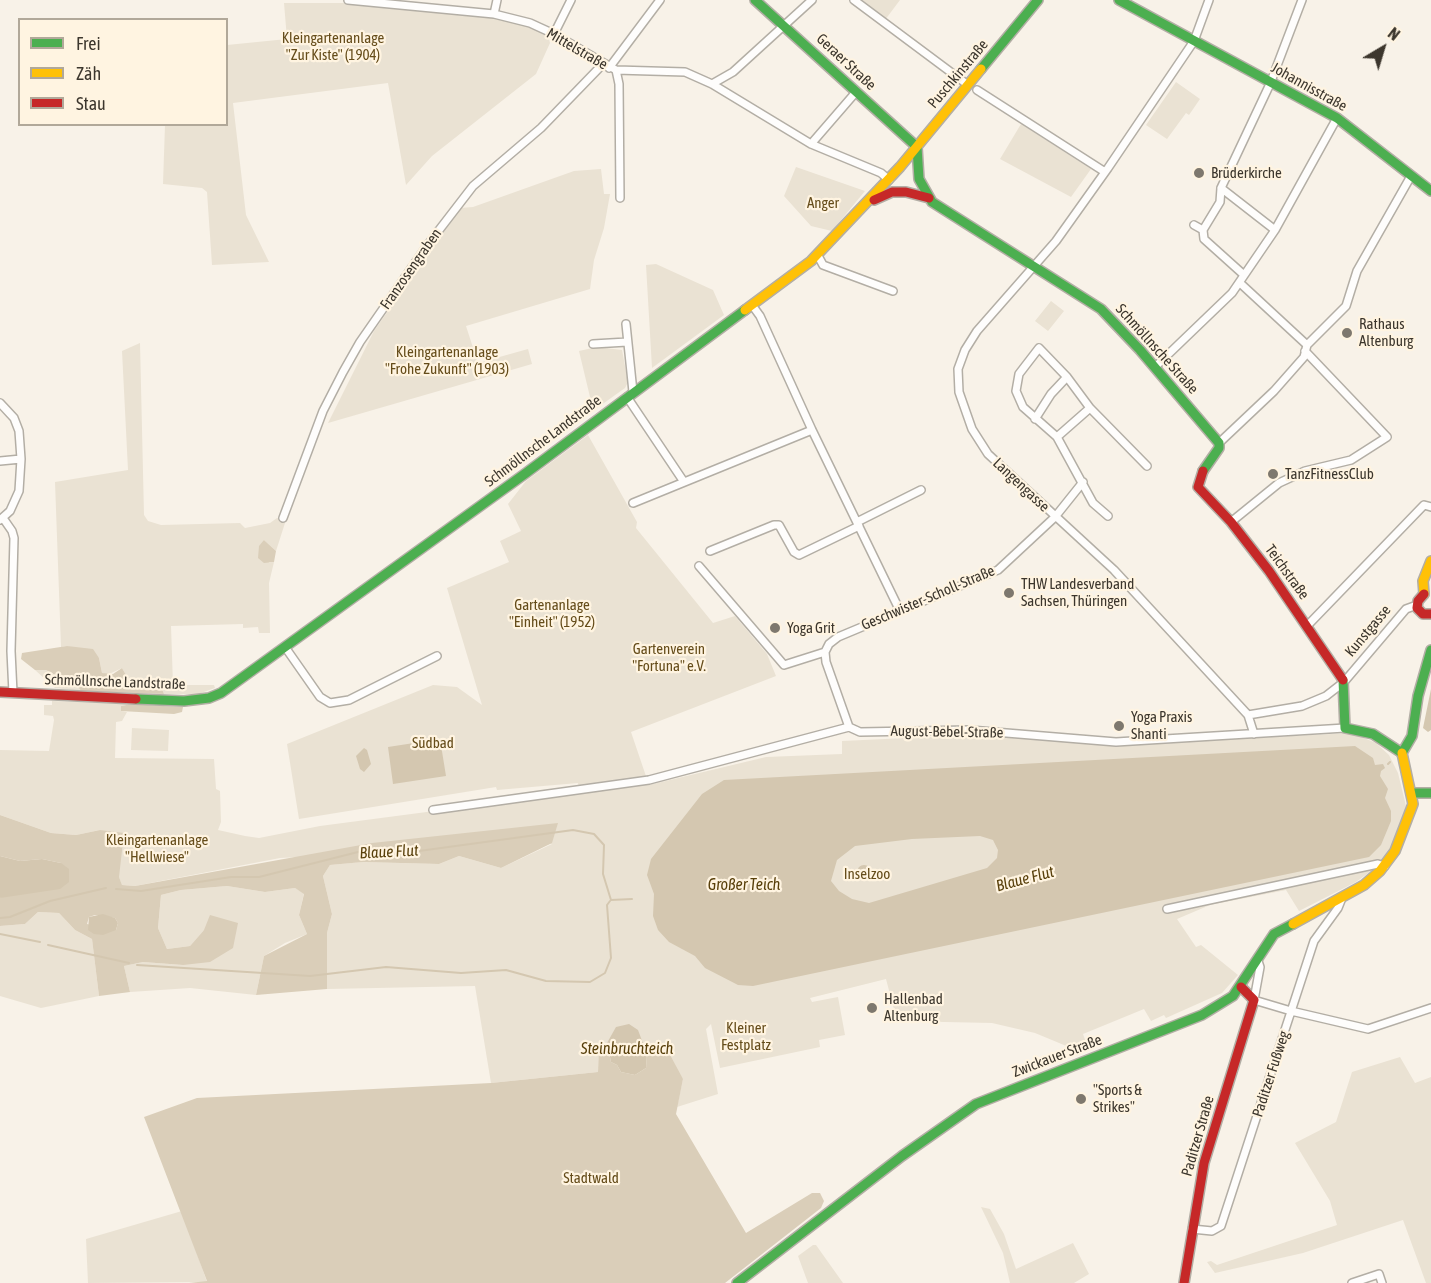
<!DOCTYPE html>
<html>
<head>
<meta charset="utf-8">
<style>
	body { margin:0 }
	#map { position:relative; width:1431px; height:1283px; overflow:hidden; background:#f8f2e8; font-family:"Asap Condensed",sans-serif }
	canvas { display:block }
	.legend { position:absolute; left:18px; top:18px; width:210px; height:108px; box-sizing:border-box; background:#fff4e1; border:2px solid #b1a899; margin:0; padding:8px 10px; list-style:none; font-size:18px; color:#3c362d }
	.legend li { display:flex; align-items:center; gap:12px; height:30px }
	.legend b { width:30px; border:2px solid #b1a899 }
	.north { position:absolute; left:1353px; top:18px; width:60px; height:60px; -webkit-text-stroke:4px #fff4e1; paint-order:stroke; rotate:38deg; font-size:16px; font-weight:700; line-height:24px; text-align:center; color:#3c362d }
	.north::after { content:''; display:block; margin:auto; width:21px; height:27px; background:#3c362d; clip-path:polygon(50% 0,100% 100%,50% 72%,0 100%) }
</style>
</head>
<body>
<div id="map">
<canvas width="1431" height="1283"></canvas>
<ul class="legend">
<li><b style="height:8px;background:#4caf50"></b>Frei</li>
<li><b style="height:8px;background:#ffc107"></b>Zäh</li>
<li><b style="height:8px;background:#c62828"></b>Stau</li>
</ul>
<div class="north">N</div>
</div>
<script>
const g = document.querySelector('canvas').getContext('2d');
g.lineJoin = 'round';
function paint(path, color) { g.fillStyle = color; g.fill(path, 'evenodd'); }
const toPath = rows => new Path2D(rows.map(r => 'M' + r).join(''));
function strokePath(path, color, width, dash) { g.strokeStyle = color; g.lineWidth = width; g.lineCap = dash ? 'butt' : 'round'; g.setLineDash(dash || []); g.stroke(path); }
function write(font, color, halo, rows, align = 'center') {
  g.font = font + ' "Asap Condensed",sans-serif'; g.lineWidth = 4.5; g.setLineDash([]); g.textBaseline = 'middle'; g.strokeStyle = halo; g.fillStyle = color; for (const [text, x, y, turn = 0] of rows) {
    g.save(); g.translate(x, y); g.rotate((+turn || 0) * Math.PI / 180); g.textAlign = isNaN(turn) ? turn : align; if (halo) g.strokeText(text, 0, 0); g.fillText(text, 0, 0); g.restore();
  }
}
const green = toPath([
	[859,0,900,0,885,20],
	[284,3,358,3,487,17,533,28,548,35,550,43,536,74,432,156,406,185,388,83,233,103,246,215,269,262,212,265,207,192,202,188,163,184,165,125,226,124,227,45,287,39],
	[1176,82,1200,99,1189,115,1186,113,1167,139,1146,125],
	[1021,124,1091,169,1071,197,1000,159],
	[796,167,865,191,832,231,811,226,784,196],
	[601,169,604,194,610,194,604,228,594,260,590,289,466,326,478,363,528,349,532,364,328,423,374,331,460,208,473,207,574,171],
	[656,264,713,290,724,315,652,368,646,265],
	[1051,301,1064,311,1048,331,1035,321],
	[140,343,144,515,148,521,161,525,240,523,245,528,270,523,277,518,282,519,285,523,276,551,264,540,269,563,274,562,269,583,270,633,259,633,258,627,243,628,243,624,171,626,173,685,214,685,215,688,198,694,164,694,161,686,132,685,122,668,107,675,102,673,99,658,67,646,61,647,55,482,128,470,122,351],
	[597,347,622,350,628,382,625,388,590,413,590,397,579,351],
	[588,435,637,522,636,528,713,623,735,616,767,654,776,676,631,732,649,785,766,757,842,754,842,741,971,735,1111,745,1352,733,1376,743,1389,755,1398,773,1406,806,1396,840,1382,863,1356,882,1299,911,1286,890,1210,905,1177,919,1196,947,1201,945,1238,975,1222,993,1166,1018,1164,1015,1151,1021,1144,1009,1083,1034,1089,1051,1076,1050,1035,1033,992,1023,897,1021,886,979,810,998,812,1002,838,997,845,1035,819,1040,820,1047,720,1068,711,1024,706,1029,718,1094,677,1107,683,1079,647,1054,599,1043,598,1072,491,1083,475,986,327,989,327,933,332,914,323,876,330,865,362,862,439,864,459,856,501,868,552,844,280,858,135,886,122,885,100,830,76,835,51,833,0,815,0,750,49,751,54,720,53,716,44,715,44,705,52,705,52,701,132,704,121,706,121,711,127,712,122,721,116,722,115,758,214,759,216,789,220,791,221,822,218,830,245,836,259,838,320,826,579,792,578,783,497,790,496,787,299,819,287,744,433,685,457,687,482,705,447,588,509,562,500,541,521,531,508,504,526,481],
	[35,670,46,670,55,675,71,677,81,691,55,688],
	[132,728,169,730,168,751,131,750],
	[227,886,265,892,295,888,304,893,299,915,307,934,285,943,264,956,256,995,190,988,130,992,124,966,143,962,183,965,204,930,190,946,167,949,158,928,161,895,181,890],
	[38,912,59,913,75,930,92,939,99,996,41,1008,0,996,0,926,25,924],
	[1400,1057,1415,1083,1431,1077,1431,1283,1426,1283,1403,1220,1303,1253,1215,1273,1207,1262,1211,1261,1217,1265,1337,1225,1330,1201,1295,1143,1336,1122,1352,1072],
	[981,1207,990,1209,1004,1234,1016,1269,1073,1243,1089,1274,1074,1283,1010,1283,1003,1253],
	[182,1211,207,1282,88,1283,86,1239],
	[813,1245,816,1245,843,1283,808,1283,798,1256]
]);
const forest = toPath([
	[264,540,276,551,274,562,264,563,258,558,259,546],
	[67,646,93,649,99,658,102,673,113,674,122,668,132,685,161,686,164,694,81,691,71,677,55,675,46,670,35,670,21,659,22,653],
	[132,704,163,706,183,707,182,712,174,714,121,711,121,706],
	[0,815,51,833,76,835,100,830,124,833,119,877,122,885,135,886,372,843,558,823,552,843,501,868,459,856,439,864,363,862,330,865,323,876,332,914,327,933,327,989,256,995,264,956,307,934,299,915,304,894,295,888,265,892,227,886,181,890,161,895,158,928,167,949,190,946,204,930,210,915,238,923,233,948,210,962,183,965,143,962,124,966,130,992,99,996,92,939,75,930,59,913,38,912,25,924,0,926,0,898,61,863,42,859,20,861,0,856],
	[95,915,115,918,118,923,116,930,87,924,89,917],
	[599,1043,607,1043,611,1062,617,1065,621,1072,635,1075,646,1068,647,1054,669,1053,683,1079,676,1114,746,1233,812,1193,820,1193,824,1201,821,1208,725,1283,189,1283,207,1281,144,1117,197,1098,491,1083,598,1072]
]);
const water = toPath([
	[1431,689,1431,730,1428,732,1423,728],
	[440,739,446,776,393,784,388,747],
	[1355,746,1373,758,1375,765,1383,764,1385,768,1381,771,1380,776,1388,789,1385,798,1391,811,1391,821,1381,845,1369,857,753,986,738,985,705,968,695,956,669,942,658,930,653,916,654,894,647,875,651,859,702,794,724,780],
	[980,836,993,840,998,850,997,858,987,868,869,903,852,899,839,891,831,881,837,860,855,846,912,839],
	[364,748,367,750,371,764,364,772,360,769,356,756],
	[0,856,20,861,42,859,61,863,69,869,69,882,60,889,0,898],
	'857 872a7 7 0 1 1 14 0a7 7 0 1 1-14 0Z',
	[103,914,115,918,118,923,116,930,103,935,94,934,88,930,89,917],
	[629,1024,638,1030,647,1054,646,1068,635,1075,621,1072,617,1065,611,1062,607,1043,616,1027]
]);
const stream = toPath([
	[1388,764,1390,762],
	[116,889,141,891,231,877,259,877,358,852,419,851,573,830,594,834,604,845,603,874,611,900,632,899],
	[0,918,10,917,50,901,106,888],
	[0,934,40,942],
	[48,945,129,963],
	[137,965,310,976,386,967,461,973,506,970,546,981,590,982,605,973,611,958,607,905,610,901]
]);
const street = toPath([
	[348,0,494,14,530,23,554,34,616,70,685,72,712,84,811,144,881,173,889,180],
	[854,0,968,85],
	[1209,0,1194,41,1108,168,1056,241,977,331,965,350,958,369,959,392,972,429,988,454,1114,570,1248,715,1254,734],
	[494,14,497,0],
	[554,34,571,0],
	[609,68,660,0],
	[616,70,619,84,620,198],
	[712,84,733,72,812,0],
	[977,90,1105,172],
	[811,144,856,92],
	[1221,188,1275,230],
	[1194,225,1203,230],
	[1203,230,1220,202,1221,188,1270,84,1302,0],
	[1203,230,1204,239,1244,275],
	[817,254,823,265,893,291],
	[1240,283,1307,345],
	[752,305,760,316,812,430,900,611],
	[626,324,633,392],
	[593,344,627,342],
	[1039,348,1067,377,1090,408,1057,437,1023,407,1016,391,1019,374,1039,348],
	[1155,367,1232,293,1275,230,1337,118],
	[627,397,684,482],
	[0,403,14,418,19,431,21,459,19,491,10,511,0,520],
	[1090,408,1147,466],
	[1035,419,1051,394,1067,377],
	[1057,437,1093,503,1108,516],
	[1219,443,1274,391,1304,357,1307,345,1346,306,1357,271,1411,176],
	[0,461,21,459],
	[633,503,812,430],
	[3,518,12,531,14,538,11,651,13,693],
	[283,518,323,411,343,372,360,342,426,247,473,186,541,128,603,64],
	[857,522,921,490],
	[1231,522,1279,483,1305,471,1351,460,1387,437,1305,351],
	[710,551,774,525,779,525,794,552,799,555,859,526],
	[699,566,784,665,825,652],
	[1307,626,1424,505,1431,507],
	[285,647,320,697,330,703,349,700,437,656],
	[1248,715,1302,706,1326,696,1344,682,1406,609,1417,605],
	[849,727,860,732,970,730,1116,742,1345,728],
	[849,727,826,662,825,652,829,644,838,637,998,570,1055,517,1083,482],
	[433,810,649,780,849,727],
	[1167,909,1378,864,1385,866],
	[1258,961,1260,967,1254,1000,1291,1011,1368,1029,1431,1008],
	[1192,1229,1212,1231,1221,1226,1314,941,1338,908,1342,898],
	[1352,1283,1379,1274,1382,1283]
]);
const fast = toPath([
	[755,0,917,147],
	[1119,0,1337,118,1431,191],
	[981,69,1038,0],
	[917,147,919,179,932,202,1101,309,1140,350,1219,443,1219,448,1203,471],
	[1343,680,1345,728,1373,734,1402,753],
	[136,699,184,701,209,698,221,693,526,473,745,310],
	[1402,753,1412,736,1418,696,1431,650],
	[1413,793,1431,793],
	[737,1283,902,1156,976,1104,1202,1015,1233,996,1274,934,1293,924]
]);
const slow = toPath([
	[745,310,811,261,900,167,981,69],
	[1424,594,1423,581,1431,561],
	[1293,924,1364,885,1380,871,1395,851,1413,804,1402,753]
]);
const jam = toPath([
	[874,200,892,192,906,192,929,198],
	[1203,471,1198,487,1231,522,1269,571,1343,680],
	[1424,594,1418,601,1417,608,1423,614,1431,614],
	[0,692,136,699],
	[1184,1283,1204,1163,1254,1000,1241,987]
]);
const markers = [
	[1199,173,6,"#7e786e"],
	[1347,333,6,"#7e786e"],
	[1273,474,6,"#7e786e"],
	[1009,593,6,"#7e786e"],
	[775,628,6,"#7e786e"],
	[1119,726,6,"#7e786e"],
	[872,1008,6,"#7e786e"],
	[1081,1099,6,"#7e786e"]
];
const parkNames = [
	["Kleingartenanlage",333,38],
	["\"Zur Kiste\" (1904)",333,55],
	["Anger",823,203],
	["Kleingartenanlage",447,352],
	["\"Frohe Zukunft\" (1903)",447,369],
	["Gartenanlage",552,605],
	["\"Einheit\" (1952)",552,622],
	["Gartenverein",669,649],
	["\"Fortuna\" e.V.",669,666],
	["Südbad",433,743],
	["Kleingartenanlage",157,840],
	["\"Hellwiese\"",157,857],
	["Inselzoo",867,874],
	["Kleiner",746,1028],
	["Festplatz",746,1045],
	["Stadtwald",591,1178]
];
const streetNames = [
	["Mittelstraße",577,49,30],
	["Geraer Straße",846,62,43],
	["Puschkinstraße",958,74,-50],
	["Johannisstraße",1309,87,29],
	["Franzosengraben",411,269,-55],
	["Schmöllnsche Straße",1157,349,48],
	["Schmöllnsche Landstraße",543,441,-37],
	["Langengasse",1021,485,43],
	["Teichstraße",1287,572,54],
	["Geschwister-Scholl-Straße",928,598,-23],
	["Kunstgasse",1368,631,-50],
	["Schmöllnsche Landstraße",115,682,2],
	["August-Bebel-Straße",947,732,1],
	["Zwickauer Straße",1057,1056,-21],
	["Paditzer Fußweg",1271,1074,-72],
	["Paditzer Straße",1198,1136,-74]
];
const poiNames = [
	["Brüderkirche",1211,173],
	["Rathaus",1359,324],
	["Altenburg",1359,341],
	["TanzFitnessClub",1285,474],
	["THW Landesverband",1021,584],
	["Sachsen, Thüringen",1021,601],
	["Yoga Grit",787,628],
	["Yoga Praxis",1131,717],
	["Shanti",1131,734],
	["Hallenbad",884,999],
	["Altenburg",884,1016],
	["\"Sports &",1093,1090],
	["Strikes\"",1093,1107]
];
const waterNames = [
	["Blaue Flut",389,852,-3],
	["Blaue Flut",1025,879,-15],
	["Großer Teich",744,885],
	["Steinbruchteich",627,1049]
];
paint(green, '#eae2d3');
paint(forest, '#daceb9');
paint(water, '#d4c7b0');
strokePath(stream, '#d4c7b0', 2);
strokePath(street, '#b3aea5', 10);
strokePath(fast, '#b3aea5', 12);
strokePath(slow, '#b3aea5', 12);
strokePath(jam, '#b3aea5', 12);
strokePath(street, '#fefdfc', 7);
strokePath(fast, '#4caf50', 9);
strokePath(slow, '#ffc107', 9);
strokePath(jam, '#c62828', 9);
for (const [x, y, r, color] of markers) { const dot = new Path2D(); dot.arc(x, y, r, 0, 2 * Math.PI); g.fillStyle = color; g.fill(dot); strokePath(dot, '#fff4e1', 2); }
write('15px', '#654c1a', '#fff4e1', parkNames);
write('15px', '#3c362d', '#fff4e1', streetNames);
write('15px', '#3c362d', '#fff4e1', poiNames, 'left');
write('italic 16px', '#583f0a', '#fff4e1', waterNames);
</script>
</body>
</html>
